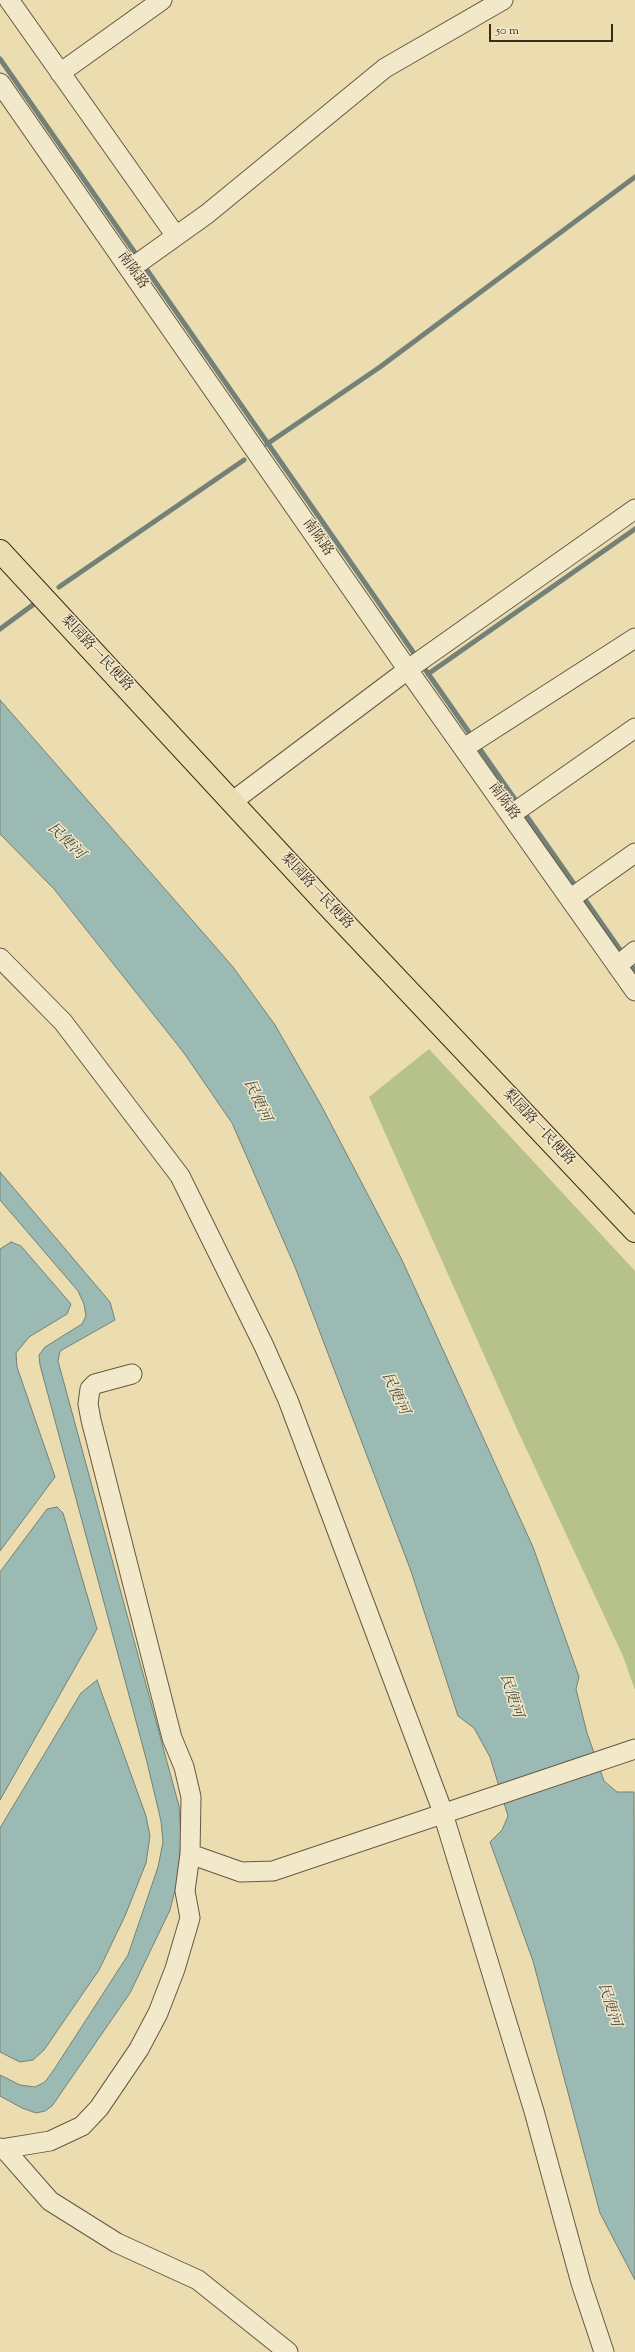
<!DOCTYPE html>
<html>
<head>
<meta charset="utf-8">
<style>
	body { margin:0 }
	#map { position:relative; width:635px; height:2352px; overflow:hidden; background:#ebddaf; font-family:"Sorts Mill Goudy",serif }
	canvas { display:block }
	.scale { position:absolute; left:489px; top:24px; width:124px; height:18px; box-sizing:border-box; border:2px solid #3b2b1f; border-top:0; padding-left:5px; font-size:12px; line-height:14px; white-space:nowrap; color:#3b2b1f; -webkit-text-stroke:3px #f2e9cb; paint-order:stroke }
</style>
</head>
<body>
<div id="map">
<canvas width="635" height="2352"></canvas>
<div class="scale">50 m</div>
</div>
<script>
const g = document.querySelector('canvas').getContext('2d');
g.lineJoin = 'round';
function paint(path, color) { g.fillStyle = color; g.fill(path, 'evenodd'); }
const toPath = rows => new Path2D(rows.map(r => 'M' + r).join(''));
function strokePath(path, color, width, dash) { g.strokeStyle = color; g.lineWidth = width; g.lineCap = dash ? 'butt' : 'round'; g.setLineDash(dash || []); g.stroke(path); }
function write(font, color, halo, rows, align = 'center') {
  g.font = font + ' "Sorts Mill Goudy","Noto Serif SC",serif'; g.lineWidth = 3; g.setLineDash([]); g.textBaseline = 'middle'; g.strokeStyle = halo; g.fillStyle = color; for (const [text, x, y, turn = 0] of rows) {
    g.save(); g.translate(x, y); g.rotate((+turn || 0) * Math.PI / 180); g.textAlign = isNaN(turn) ? turn : align; if (halo) g.strokeText(text, 0, 0); g.fillText(text, 0, 0); g.restore();
  }
}
const green = toPath([
	[429,1049,635,1271,635,1690,623,1656,517,1429,369,1097]
]);
const water = toPath([
	[0,700,233,967,275,1025,321,1105,402,1260,533,1547,579,1677,576,1689,587,1733,604,1781,617,1792,634,1792,635,2280,600,2213,533,1961,490,1842,502,1830,508,1816,490,1757,474,1728,458,1716,411,1571,295,1267,232,1123,184,1053,54,889,0,834,0,700],
	[0,1172,110,1302,115,1320,60,1351,58,1361,179,1806,181,1834,179,1875,170,1910,130,1993,52,2106,45,2111,36,2113,22,2108,0,2096,0,2075,20,2085,35,2087,45,2082,55,2068,128,1955,158,1867,163,1842,161,1821,147,1762,40,1365,39,1355,45,1347,82,1324,86,1316,84,1304,78,1291,0,1200,0,1172],
	[11,1242,21,1246,71,1304,67,1314,29,1337,16,1353,17,1367,55,1477,0,1551,0,1249,11,1242],
	[57,1507,63,1513,97,1629,0,1800,0,1572,47,1509,57,1507],
	[97,1680,146,1816,150,1836,146,1863,125,1916,99,1970,44,2050,33,2060,20,2062,0,2052,0,1828,81,1693,97,1680]
]);
const stream = toPath([
	[0,59,473,738],
	[267,444,380,367,635,177],
	[59,587,244,460],
	[0,629,34,604],
	[428,674,635,529],
	[477,745,635,971]
]);
const minor = toPath([
	[9,0,176,236],
	[60,73,162,0],
	[0,83,408,670,635,991],
	[130,269,207,214,385,68,503,0],
	[464,748,635,638],
	[233,801,414,665,635,509],
	[512,814,635,728],
	[571,898,635,853],
	[0,958,63,1022,180,1176,264,1346,288,1400,441,1807,534,2111,581,2283,604,2352],
	[617,966,635,951],
	[190,1854,241,1872,273,1871,635,1749],
	[0,2148,7,2152,50,2201,117,2243,198,2280,288,2352],
	[1,2149,50,2141,82,2126,99,2108,139,2049,158,2013,175,1969,190,1918,185,1891,190,1854,191,1797,184,1767,172,1738,91,1420,88,1404,90,1389,95,1384,132,1374]
]);
const major = toPath([
	[0,551,330,908,635,1231]
]);
const streetNames = [
	["南陈路",132,271,55],
	["南陈路",317,538,55],
	["梨园路一民便路",96,654,47],
	["南陈路",503,802,54],
	["梨园路一民便路",316,892,47],
	["梨园路一民便路",538,1128,47]
];
const waterNames = [
	["民便河",65,842,44],
	["民便河",256,1101,65],
	["民便河",394,1394,65],
	["民便河",510,1696,72],
	["民便河",608,2005,72]
];
paint(green, '#b6c18c');
paint(water, '#9abab3');
strokePath(water, '#748178', 1);
strokePath(stream, '#748178', 5);
strokePath(minor, '#675843', 21);
strokePath(major, '#3b2b1f', 24);
strokePath(minor, '#f2e9cb', 19);
strokePath(major, '#ebddaf', 22);
write('14px', '#3b2b1f', '#f2e9cb', streetNames);
write('italic 15px', '#534f44', '#f2e9cb', waterNames);
</script>
</body>
</html>
